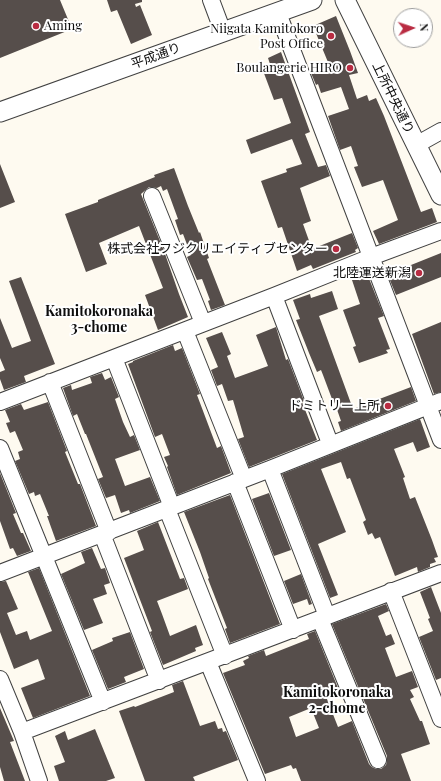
<!DOCTYPE html>
<html>
<head>
<meta charset="utf-8">
<style>
	body { margin:0 }
	#map { position:relative; width:441px; height:781px; overflow:hidden; background:#fefaf0; font-family:"Playfair Display",serif }
	canvas { display:block }
	.north { position:absolute; left:393px; top:8px; width:40px; height:40px; box-sizing:border-box; background:#fff; border:1px solid #9f9f9f; border-radius:50%; rotate:87deg; font-size:11px; font-weight:700; line-height:16px; text-align:center; color:#0e0e0e }
	.north::after { content:''; display:block; margin:auto; width:14px; height:18px; background:#b92c42; clip-path:polygon(50% 0,100% 100%,50% 72%,0 100%) }
</style>
</head>
<body>
<div id="map">
<canvas width="441" height="781"></canvas>
<div class="north">N</div>
</div>
<script>
const g = document.querySelector('canvas').getContext('2d');
g.lineJoin = 'round';
function paint(path, color) { g.fillStyle = color; g.fill(path, 'evenodd'); }
const toPath = rows => new Path2D(rows.map(r => 'M' + r).join(''));
function strokePath(path, color, width, dash) { g.strokeStyle = color; g.lineWidth = width; g.lineCap = dash ? 'butt' : 'round'; g.setLineDash(dash || []); g.stroke(path); }
function write(font, color, halo, rows, align = 'center') {
  g.font = font + ' "Playfair Display","Noto Sans JP",serif'; g.lineWidth = 4; g.setLineDash([]); g.textBaseline = 'middle'; g.strokeStyle = halo; g.fillStyle = color; for (const [text, x, y, turn = 0] of rows) {
    g.save(); g.translate(x, y); g.rotate((+turn || 0) * Math.PI / 180); g.textAlign = isNaN(turn) ? turn : align; if (halo) g.strokeText(text, 0, 0); g.fillText(text, 0, 0); g.restore();
  }
}
const building = toPath([
	[0,0,60,0,72,29,0,58],
	[107,0,142,0,142,2,135,4,136,7,140,5,152,35,131,44,117,10,111,12],
	[336,16,350,51,358,73,349,75,357,99,367,95,369,101,376,98,384,116,421,212,432,208,437,222,379,244,373,231,398,220,383,180,362,187,354,167,358,166,351,146,340,150,328,116,349,109,341,87,321,93,318,84,316,85,311,73,330,67,313,26],
	[281,52,310,132,305,134,318,167,326,165,330,176,300,188,311,221,303,224,312,249,352,233,358,248,355,250,356,252,313,269,311,265,297,271,282,227,278,228,261,181,287,172,286,169,302,164,292,139,251,154,246,140,291,123,282,98,274,100,262,68,270,64,268,58],
	[0,164,15,202,0,208],
	[174,168,188,206,199,233,200,232,209,258,207,259,225,305,211,310,208,301,210,300,202,279,197,280,187,257,191,255,183,234,180,235,175,220,178,219,167,189,163,191,161,186,157,188,149,187,141,194,164,251,179,294,188,317,158,330,145,295,163,288,139,226,99,243,107,264,86,272,65,214,98,202,98,200,155,177,154,175],
	[441,253,441,277,396,295,389,278,397,275,396,271],
	[366,271,384,316,378,318,390,349,386,350,388,353,359,363,353,347,356,346,343,310,360,304,351,277],
	[21,277,55,364,24,376,26,382,4,390,0,379,0,372,5,370,0,358,0,318,12,348,31,341,9,281],
	[332,291,338,309,319,316,353,409,411,387,416,401,341,431,338,422,341,421,333,398,332,399,323,375,321,370,317,372,309,353,296,320,300,319,293,300,310,294,311,298],
	[441,322,441,392,434,394,412,334],
	[276,327,286,360,288,359,304,401,302,402,317,440,249,467,238,439,244,437,233,400,228,401,222,384,217,386,211,370,218,367,206,338,222,332,231,354,227,356,235,378,268,366,256,335],
	[173,345,175,351,182,348,200,394,197,395,217,448,221,446,231,473,177,495,167,467,168,466,164,457,170,455,162,434,155,437,128,364,133,362,133,361],
	[102,373,105,380,111,377,119,397,115,399,123,422,130,437,134,435,140,450,115,459,125,486,150,477,160,501,130,513,129,510,121,513,115,495,106,498,98,479,103,477,86,434,85,434,77,414,73,416,63,388,71,385,72,390,92,383,90,377],
	[48,402,67,451,65,452,78,484,80,484,96,526,56,541,47,516,49,516,40,494,35,496,34,492,29,494,15,461,20,459,18,452,23,450,15,431,10,433,6,423,10,422,5,410,21,404,24,410],
	[420,419,430,447,417,452,413,442,394,449,405,477,403,478,410,499,415,497,432,540,438,557,434,558,436,562,430,564,430,567,418,572,417,567,395,576,380,537,375,539,372,533,368,535,363,522,366,520,350,478,347,479,341,462,321,469,346,532,318,544,338,595,330,598,282,474],
	[0,473,16,513,13,514,21,533,23,533,31,551,17,556,13,548,10,549,0,521],
	[269,493,291,550,274,556,252,499],
	[230,495,280,624,230,643,225,629,227,628,208,579,209,578,200,552,184,512],
	[158,522,180,579,184,578,188,589,157,601,162,614,170,636,196,625,203,645,195,648,196,651,163,665,150,632,152,631,124,558,144,550,137,531],
	[92,548,101,569,105,568,110,583,104,585,107,594,93,599,103,623,84,630,61,574,85,563,81,552],
	[39,568,90,696,33,718,21,688,45,679,38,659,14,669,0,632,0,582,6,581,18,609,7,613,16,635,27,631,30,640,52,631,28,572],
	[301,574,312,604,309,605,307,599,293,604,284,581],
	[431,587,441,613,441,678,436,680,419,637,433,631,428,619,430,618,420,592],
	[386,604,389,611,378,616,386,636,391,634,395,644,385,648,396,677,412,671,418,687,410,690,414,697,410,699,420,721,422,721,430,744,401,754,411,781,301,781,296,768,293,769,291,765,265,774,223,673,245,665,243,661,249,658,248,656,264,650,266,656,309,639,307,634,315,631,338,688,325,694,338,727,352,721,369,764,372,767,376,769,381,769,386,765,387,761,387,756,332,624],
	[311,708,319,728,296,737,289,717],
	[130,632,144,669,124,677,126,682,108,689,92,650,113,641,112,638],
	[183,681,200,726,215,721,218,729,222,728,223,732,226,731,238,760,193,777,195,781,145,781,119,711,134,706,135,707,174,692,172,685],
	[0,708,14,741,10,742,25,781,4,781,0,767],
	[95,729,115,778,106,781,59,781,54,766,65,762,55,736,65,731,68,740]
]);
const minor = toPath([
	[211,0,223,32],
	[278,13,441,440],
	[416,145,441,131],
	[152,196,203,323],
	[274,296,328,438],
	[185,331,244,479],
	[114,358,172,507],
	[50,382,109,532],
	[0,402,274,296,371,257,441,231],
	[0,448,103,702],
	[270,469,327,616],
	[235,482,293,630],
	[167,509,225,656],
	[102,534,159,681],
	[0,573,270,469,441,401],
	[391,591,441,719],
	[320,619,378,760],
	[208,662,257,781],
	[0,679,22,732,39,781],
	[22,732,441,573]
]);
const tertiary = toPath([
	[345,0,441,195],
	[0,112,312,0]
]);
const markers = [
	[36,26,4,"#b92c42"],
	[331,36,4,"#b92c42"],
	[350,68,4,"#b92c42"],
	[336,249,4,"#b92c42"],
	[419,273,4,"#b92c42"],
	[388,406,4,"#b92c42"]
];
const poiNames = [
	["Aming",44,26,"left"],
	["Niigata Kamitokoro",323,29],
	["Post Office",323,44],
	["Boulangerie HIRO",342,68],
	["株式会社フジクリエイティブセンター",328,249],
	["北陸運送新潟",411,273],
	["ドミトリー上所",380,406]
];
const streetNames = [
	["平成通り",156,56,-20],
	["上所中央通り",393,98,64]
];
const neighbourhoodNames = [
	["Kamitokoronaka",99,312],
	["3-chome",99,328],
	["Kamitokoronaka",337,693],
	["2-chome",337,709]
];
paint(building, '#564e4b');
strokePath(minor, '#414141', 18);
strokePath(tertiary, '#414141', 21);
strokePath(minor, '#fff', 16);
strokePath(tertiary, '#fff', 19);
for (const [x, y, r, color] of markers) { const dot = new Path2D(); dot.arc(x, y, r, 0, 2 * Math.PI); g.fillStyle = color; g.fill(dot); strokePath(dot, '#fff', 1.5); }
write('13px', '#0e0e0e', '#fff', poiNames, 'right');
write('13px', '#0e0e0e', '#fff', streetNames);
write('bold 14px', '#0e0e0e', '#fff', neighbourhoodNames);
</script>
</body>
</html>
